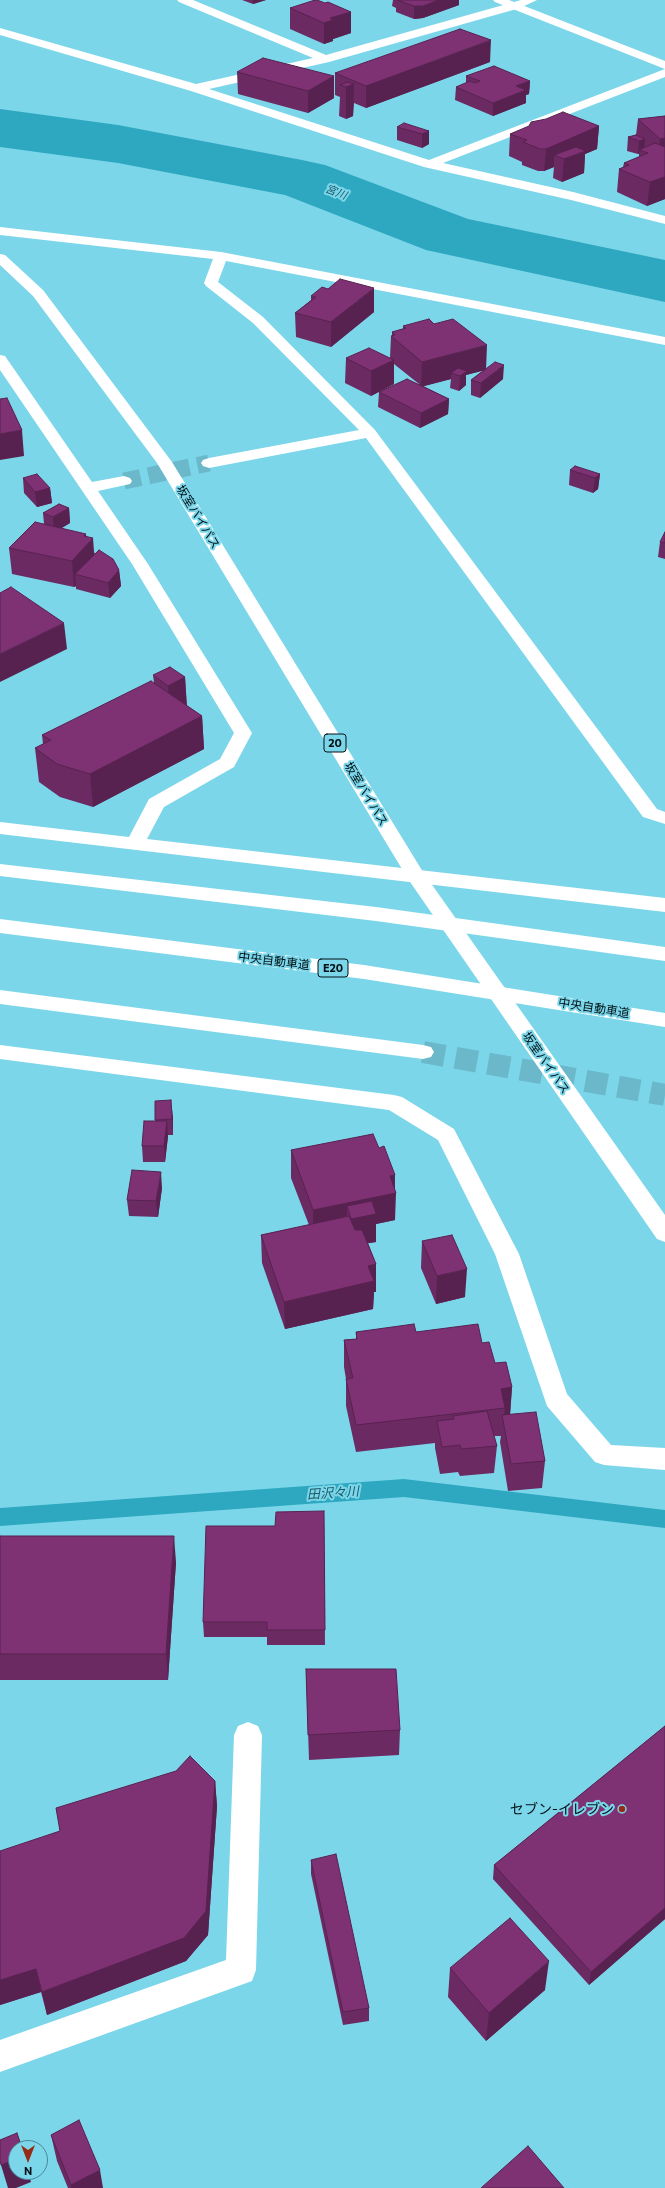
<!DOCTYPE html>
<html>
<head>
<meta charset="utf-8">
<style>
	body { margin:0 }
	#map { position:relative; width:665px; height:2188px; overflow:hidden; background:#7cd6ea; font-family:Commissioner,sans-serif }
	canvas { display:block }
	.north { position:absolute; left:8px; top:2140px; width:40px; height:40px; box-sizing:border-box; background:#7cd6ea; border:1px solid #4b8795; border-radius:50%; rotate:180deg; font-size:11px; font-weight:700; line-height:16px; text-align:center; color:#011115 }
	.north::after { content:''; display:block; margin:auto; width:14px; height:18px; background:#952c15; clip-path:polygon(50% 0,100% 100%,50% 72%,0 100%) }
</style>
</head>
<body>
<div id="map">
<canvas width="665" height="2188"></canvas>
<div class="north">N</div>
</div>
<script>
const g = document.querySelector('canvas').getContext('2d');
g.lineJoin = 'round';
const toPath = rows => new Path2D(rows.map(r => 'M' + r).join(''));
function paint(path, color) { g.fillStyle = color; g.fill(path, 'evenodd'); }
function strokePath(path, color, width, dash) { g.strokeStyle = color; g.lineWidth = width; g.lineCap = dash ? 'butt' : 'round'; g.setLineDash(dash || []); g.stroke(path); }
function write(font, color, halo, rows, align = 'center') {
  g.font = font + ' Commissioner,"Noto Sans JP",sans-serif'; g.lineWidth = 4; g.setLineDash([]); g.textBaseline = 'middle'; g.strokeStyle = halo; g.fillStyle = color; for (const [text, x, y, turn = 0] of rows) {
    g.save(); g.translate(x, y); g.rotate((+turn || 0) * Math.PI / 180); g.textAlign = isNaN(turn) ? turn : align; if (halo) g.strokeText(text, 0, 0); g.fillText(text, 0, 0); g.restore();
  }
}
const stream = toPath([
	[404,1479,665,1510,665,1528,404,1497,0,1526,0,1508,404,1479]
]);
const river = toPath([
	[0,109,118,125,302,160,325,165,468,219,665,260,665,302,426,250,285,195,118,163,0,147,0,109]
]);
const minorTunnelFar1 = toPath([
	[124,481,209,463]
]);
const minorTunnel = toPath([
	[423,1052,665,1095]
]);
const minor = toPath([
	[177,0,193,0,326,55,521,0,537,0,520,8,329,62,209,89,429,160,665,69,665,77,443,163,573,192,665,216,665,224,571,200,424,167,191,91,0,35,0,28,196,84,313,58,179,2,177,0],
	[0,227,221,252,665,337,665,345,226,261,218,282,263,317,375,430,657,809,665,812,665,824,643,817,366,438,209,468,203,466,201,463,203,460,209,458,359,430,253,323,206,286,204,283,213,259,0,235,0,227],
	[0,355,5,356,92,482,124,476,130,478,132,481,130,484,98,491,148,564,252,733,234,767,164,807,147,839,665,898,665,912,0,834,0,822,129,837,149,799,220,759,234,733,132,564,0,370,0,355],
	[0,990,423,1045,431,1047,434,1052,431,1057,423,1059,0,1004,0,990],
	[0,1045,394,1095,402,1097,454,1129,519,1254,567,1394,611,1445,665,1448,665,1470,604,1465,595,1462,547,1406,495,1254,438,1140,389,1110,0,1059,0,1045],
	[248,1722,258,1726,262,1735,256,1970,252,1981,0,2072,0,2040,226,1960,234,1735,238,1726,248,1722]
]);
const tertiary = toPath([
	[493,0,509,0,665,61,665,69,495,2,493,0]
]);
const trunk = toPath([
	[0,254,5,255,43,290,172,462,423,872,665,1215,665,1242,657,1239,408,879,157,463,33,296,0,265,0,254]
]);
const motorway = toPath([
	[0,864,376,907,665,947,665,961,376,921,0,876,0,864],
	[0,919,364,965,665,1013,665,1027,364,979,0,933,0,919]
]);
const wall = toPath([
	[242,0,266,0,253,4],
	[393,0,459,0,459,5,423,18,414,19,396,12,396,8,392,6],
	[325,3,351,12,351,33,333,39,333,41,324,44,290,29,290,8],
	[490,62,366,108,354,103,353,116,346,119,339,116,340,97,335,95,335,73],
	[237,72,334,76,334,98,308,113,238,94],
	[466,76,530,81,529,94,526,95,526,103,493,116,455,100,456,87,466,83],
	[665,116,665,199,647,206,617,192,619,169,623,167,624,163,639,157,639,154,638,154,627,151,628,137,636,135,638,119],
	[599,126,597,149,585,154,584,173,562,182,553,178,554,167,544,171,538,171,522,165,522,162,509,156,510,134],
	[397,127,429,131,429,144,422,148,397,140],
	[311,296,374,312,331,347,296,337,295,313,311,300],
	[403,326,486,369,503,379,480,398,471,395,471,380,484,370,466,375,466,385,459,391,450,388,451,379,423,386,449,399,448,414,420,428,378,407,379,392,419,384,394,364,394,384,371,396,345,383,346,358,390,358,391,336,392,336,392,332,403,329],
	[570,470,600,474,598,489,593,493,569,485],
	[23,478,50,488,52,503,37,507,24,493],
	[69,508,70,523,62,528,87,537,95,554,119,570,121,586,110,598,76,589,76,586,74,587,12,574,9,548,44,524,43,513],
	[665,532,665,559,658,557,660,542],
	[153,675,185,677,187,706,202,716,204,749,93,807,60,797,39,782,35,748,43,744,42,735,154,683],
	[155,1101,173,1117,173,1135,168,1135,165,1162,143,1162,142,1146,155,1121],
	[379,1148,395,1175,395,1220,376,1224,376,1242,368,1243,376,1264,376,1292,374,1292,373,1309,285,1329,262,1263,261,1235,309,1225,291,1178,291,1150],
	[162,1188,158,1217,129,1216,127,1200],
	[422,1241,465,1297,436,1304,421,1268],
	[356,1332,416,1332,482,1343,495,1363,512,1387,510,1415,545,1461,542,1488,508,1491,500,1442,501,1436,494,1436,497,1446,494,1473,460,1476,458,1472,440,1474,435,1448,435,1443,356,1452,346,1406,346,1379,344,1367,344,1340,356,1339],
	[324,1511,325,1645,267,1645,267,1637,204,1637,203,1622],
	[0,1536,176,1562,168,1680,0,1680],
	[306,1669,400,1730,399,1755,309,1760],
	[665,1726,665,1919,589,1985,493,1879,494,1865],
	[215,1781,217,1806,208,1935,186,1961,47,2015,41,1992,0,2005,60,1831,56,1808],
	[311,1860,369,2008,369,2021,343,2025,311,1874],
	[450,1968,545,1990,486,2041,448,1997],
	[51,2135,103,2188,68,2188,57,2161]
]);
const shadedWall = toPath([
	[253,0,266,0,253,4],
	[439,0,459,0,459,5,423,18,414,19,414,6],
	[351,12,351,33,333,39,333,41,324,44,324,23,330,18],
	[491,40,490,62,366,108,366,86],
	[334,76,334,98,308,113,308,91],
	[530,81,529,94,526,95,526,103,493,116,493,103,516,86],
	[354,84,353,116,346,119,346,87],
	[599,126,597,149,585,154,584,173,562,182,564,159,554,155,554,167,544,171,546,149],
	[429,131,429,144,422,148,422,134],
	[665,138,665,161,658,162,660,139],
	[645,139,644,152,639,150,639,154,638,154,639,141],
	[665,177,665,199,647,206,650,182],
	[374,288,374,312,331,347,331,322],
	[487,345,486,370,466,375,466,385,459,391,460,376,451,373,451,379,421,387,422,362],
	[394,360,394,384,371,396,371,371],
	[504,365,503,379,480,398,481,383],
	[449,399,448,414,420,428,421,413],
	[22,430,24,456,0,460,0,434],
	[600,474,598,489,593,493,595,478],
	[50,488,52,503,37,507,35,492],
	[69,508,70,523,54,532,53,517],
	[86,534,87,545,93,538,95,565,75,574,76,586,74,587,72,561,84,536],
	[119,570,121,586,110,598,108,583],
	[64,623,67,649,0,682,0,654],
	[185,677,187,713,170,722,168,686],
	[202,716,204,749,93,807,90,774],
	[171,1100,173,1117,173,1135,172,1119],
	[167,1121,168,1137,165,1162,164,1146],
	[161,1172,162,1188,158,1217,156,1201],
	[395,1175,394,1193,396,1193,395,1220,376,1224,376,1242,351,1246,351,1219,347,1206,347,1231,313,1237,313,1210,390,1176],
	[376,1264,376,1292,374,1292,373,1309,285,1329,284,1302,368,1266],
	[467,1269,465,1297,436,1304,437,1276],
	[512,1387,510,1415,504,1416,505,1408,501,1389],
	[174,1536,176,1562,168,1680,166,1654],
	[215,1781,217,1806,208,1935,186,1961,47,2015,42,1992],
	[665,1908,665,1919,589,1985,591,1972],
	[549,1961,545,1990,486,2041,489,2013],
	[36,1969,41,1992,0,2005,0,1980],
	[16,2159,16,2172,28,2172,31,2182,16,2188,8,2188,1,2165],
	[100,2170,103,2188,71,2188,71,2185]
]);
const building = toPath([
	[315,0,317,0,325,3,328,2,351,12,330,18,333,20,324,23,290,8,315,0],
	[397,0,439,0,423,6,414,6,397,0],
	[460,29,491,40,366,86,335,73,460,29],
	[263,58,334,76,308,91,237,72,263,58],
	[494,66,530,81,516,86,526,90,493,103,456,87,470,81,475,83,480,81,466,76,494,66],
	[347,82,354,84,346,87,340,85,347,82],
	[563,112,599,126,546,149,540,149,523,142,527,140,510,134,529,126,531,122,546,119,563,112],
	[665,116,665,138,660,139,638,119,665,116],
	[404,123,429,131,422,134,397,127,404,123],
	[636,135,645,139,639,141,628,137,636,135],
	[655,143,665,147,665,177,650,182,619,169,629,165,624,163,648,153,639,150,655,143],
	[576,147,586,151,564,159,554,155,576,147],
	[340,279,374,288,331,322,295,313,316,297,311,296,322,287,328,289,340,279],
	[429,319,434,324,453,319,487,345,422,362,391,336,395,335,392,332,406,328,403,326,429,319],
	[369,348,394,360,371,371,346,358,369,348],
	[495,362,504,365,481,383,471,380,495,362],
	[458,368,467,371,460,376,451,373,458,368],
	[407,379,449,399,421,413,379,392,407,379],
	[7,398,22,430,0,434,0,399,7,398],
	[575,466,600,474,595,478,570,470,575,466],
	[37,474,50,488,35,492,23,478,37,474],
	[59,504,69,508,53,517,43,513,59,504],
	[35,522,86,534,84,536,93,538,72,561,9,548,35,522],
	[665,532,665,543,660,542,665,532],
	[99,550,113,559,119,570,108,583,75,574,99,550],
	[11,587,64,623,0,654,0,593,11,587],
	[170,667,185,677,168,686,153,675,170,667],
	[151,681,202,716,90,774,57,764,35,748,51,740,42,735,151,681],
	[171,1100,172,1119,155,1120,155,1101,171,1100],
	[144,1121,167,1121,164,1146,142,1146,144,1121],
	[373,1134,379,1148,384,1146,395,1175,390,1176,396,1193,313,1210,291,1150,373,1134],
	[132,1170,161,1172,156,1201,127,1200,132,1170],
	[372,1201,376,1214,351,1219,347,1206,372,1201],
	[349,1216,355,1230,362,1230,376,1264,368,1266,374,1281,284,1302,261,1235,349,1216],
	[452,1235,467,1269,437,1276,422,1241,452,1235],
	[414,1324,416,1332,478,1324,482,1343,489,1342,495,1363,506,1362,512,1387,501,1389,505,1408,356,1425,346,1379,353,1378,344,1340,357,1339,356,1332,414,1324],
	[487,1411,497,1446,461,1449,460,1445,442,1447,437,1421,454,1419,453,1416,487,1411],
	[536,1412,545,1461,511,1464,502,1415,536,1412],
	[324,1511,325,1630,267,1630,267,1622,203,1622,206,1526,275,1526,276,1512,324,1511],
	[0,1536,174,1536,166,1654,0,1654,0,1536],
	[306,1669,396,1669,400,1730,308,1735,306,1669],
	[665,1726,665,1908,591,1972,494,1865,665,1726],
	[190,1756,215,1781,206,1911,184,1938,42,1992,36,1969,0,1980,0,1851,60,1831,56,1808,176,1771,190,1756],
	[336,1854,369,2008,343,2012,311,1860,336,1854],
	[510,1918,549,1961,489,2013,450,1968,510,1918],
	[79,2120,100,2170,71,2185,51,2135,79,2120],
	[17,2133,22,2148,16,2148,16,2159,1,2165,0,2160,0,2140,17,2133],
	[528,2146,564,2188,481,2188,528,2146]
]);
const markers = [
	[622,1809,4,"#952c15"]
];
const farWaternames = [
	["宮川",336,192,21]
];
const shields = [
	[335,743,22],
	[333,968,30]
];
const shieldNames = [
	["20",335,743],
	["E20",333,968]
];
const streetNames = [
	["坂室バイパス",198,517,59],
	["坂室バイパス",366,794,59],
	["中央自動車道",274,961,7],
	["中央自動車道",594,1008,9],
	["坂室バイパス",546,1063,55]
];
const waterNames = [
	["田沢々川",333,1493,-4]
];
const nearPoinames = [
	["セブン-イレブン",614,1809]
];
paint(stream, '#2ea8c0');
paint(river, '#2ea8c0');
strokePath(minorTunnelFar1, '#6ab8ca', 17, [17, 8]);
strokePath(minorTunnel, '#6ab8ca', 22, [22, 11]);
paint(minor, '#fff');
paint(tertiary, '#fff');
paint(trunk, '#fff');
paint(motorway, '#fff');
paint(wall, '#6c2a63');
paint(shadedWall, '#582250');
paint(building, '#7e3173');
strokePath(building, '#582250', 1);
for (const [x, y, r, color] of markers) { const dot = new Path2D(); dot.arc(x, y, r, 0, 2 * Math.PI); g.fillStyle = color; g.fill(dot); strokePath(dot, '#7cd6ea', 1.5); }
write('italic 11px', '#195966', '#7cd6ea', farWaternames);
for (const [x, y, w] of shields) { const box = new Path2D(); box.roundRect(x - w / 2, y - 9, w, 18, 3); g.fillStyle = '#7cd6ea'; g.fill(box); strokePath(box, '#011115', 1); }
write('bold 11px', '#011115', null, shieldNames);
write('12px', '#011115', '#7cd6ea', streetNames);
write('italic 13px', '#195966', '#7cd6ea', waterNames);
write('14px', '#011115', '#7cd6ea', nearPoinames, 'right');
</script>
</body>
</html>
